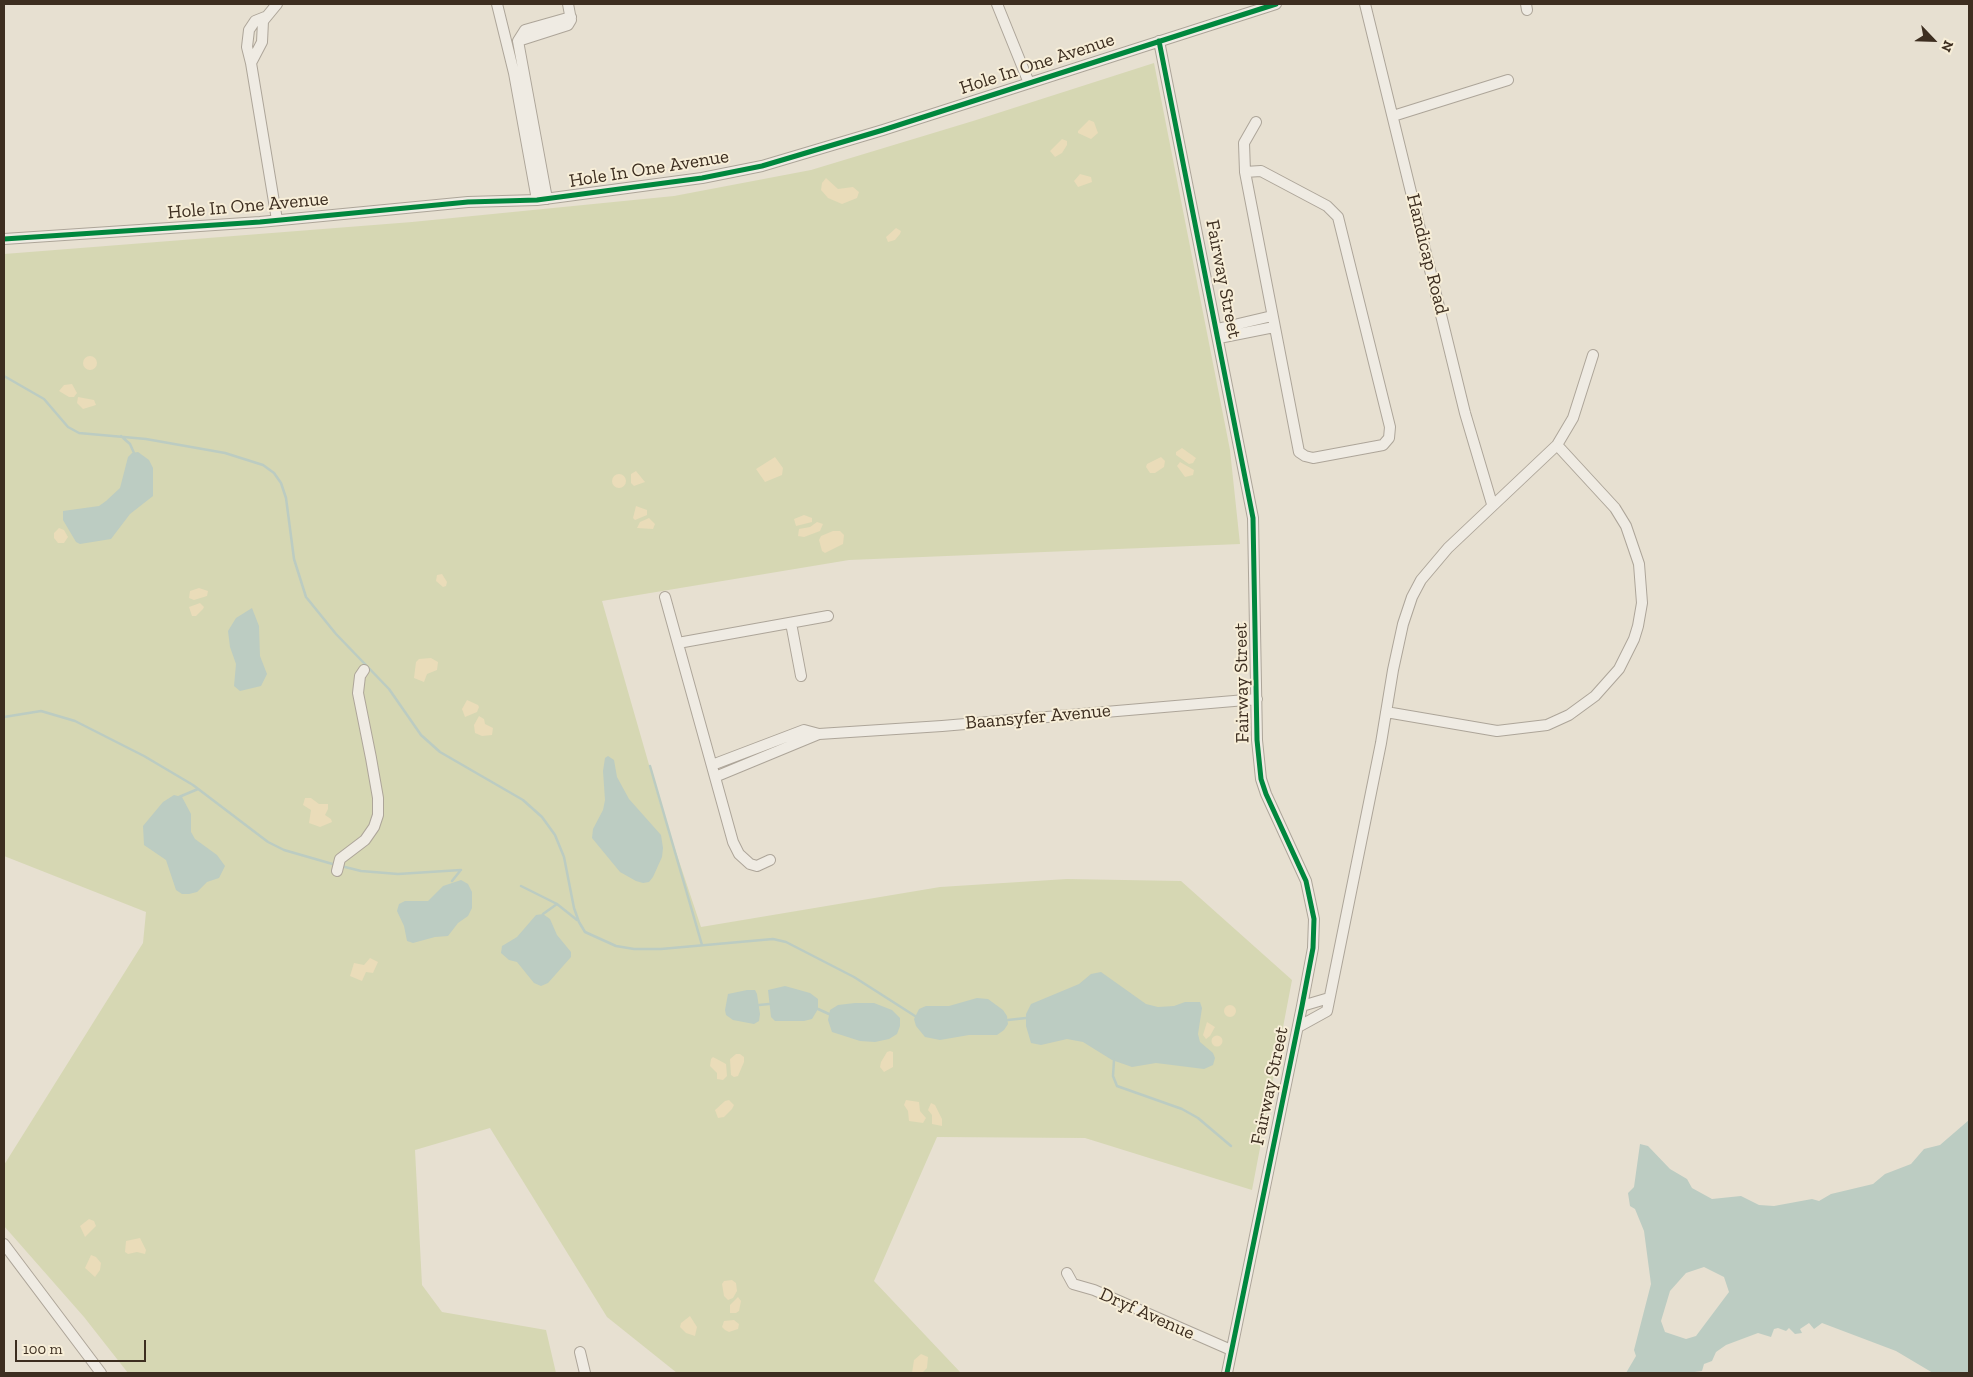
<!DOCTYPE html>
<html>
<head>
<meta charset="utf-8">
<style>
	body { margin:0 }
	#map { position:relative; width:1973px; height:1377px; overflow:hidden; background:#e7e0d1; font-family:"Zilla Slab",serif }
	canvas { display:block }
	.frame { position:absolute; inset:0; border:5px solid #3d2e20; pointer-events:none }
	.north { position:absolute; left:1908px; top:15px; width:50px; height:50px; -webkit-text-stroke:4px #f7eed8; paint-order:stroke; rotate:114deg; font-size:14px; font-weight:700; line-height:20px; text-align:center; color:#3d2e20 }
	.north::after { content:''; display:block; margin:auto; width:18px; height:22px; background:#3d2e20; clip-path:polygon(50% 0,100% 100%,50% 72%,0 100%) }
	.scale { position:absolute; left:15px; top:1340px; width:131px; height:22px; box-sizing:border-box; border:2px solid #3d2e20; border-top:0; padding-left:6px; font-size:15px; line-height:18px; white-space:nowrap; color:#3d2e20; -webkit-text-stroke:4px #f7eed8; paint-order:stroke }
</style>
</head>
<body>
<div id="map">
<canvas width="1973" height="1377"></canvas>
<div class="frame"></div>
<div class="north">N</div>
<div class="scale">100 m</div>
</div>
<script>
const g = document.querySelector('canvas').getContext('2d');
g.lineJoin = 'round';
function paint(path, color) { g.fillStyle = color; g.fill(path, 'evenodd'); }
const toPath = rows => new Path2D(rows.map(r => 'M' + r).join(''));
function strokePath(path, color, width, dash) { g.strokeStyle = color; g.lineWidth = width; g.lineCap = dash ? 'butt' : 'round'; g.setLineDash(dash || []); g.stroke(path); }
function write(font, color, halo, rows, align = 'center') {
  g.font = font + ' "Zilla Slab",serif'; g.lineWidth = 4; g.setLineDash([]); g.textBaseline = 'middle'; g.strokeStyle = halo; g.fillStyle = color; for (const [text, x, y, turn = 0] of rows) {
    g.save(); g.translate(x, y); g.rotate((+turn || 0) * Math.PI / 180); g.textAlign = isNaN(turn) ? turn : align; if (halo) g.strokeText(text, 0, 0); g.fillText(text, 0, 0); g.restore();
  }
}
const green = toPath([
	[1154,63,1230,450,1240,544,849,560,602,601,662,810,701,927,940,887,1067,879,1181,881,1292,980,1252,1190,1085,1138,937,1137,874,1281,961,1373,677,1373,607,1317,490,1128,415,1150,422,1285,442,1312,546,1330,556,1373,128,1373,84,1317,4,1226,4,1165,143,943,146,912,4,856,4,254,412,222,674,196,811,170,973,121]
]);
const sand = toPath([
	[1089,120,1094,122,1098,133,1091,139,1078,133,1078,131],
	[1062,139,1067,141,1067,145,1062,153,1055,157,1050,151],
	[1080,174,1091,177,1092,182,1078,187,1074,181],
	[826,178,838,189,853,187,859,192,857,198,842,204,828,198,821,190,822,183],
	[896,228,901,231,900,234,895,240,888,242,886,237],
	'83 363a7 7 0 1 1 14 0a7 7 0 1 1-14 0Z',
	[72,384,77,393,74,397,69,397,59,391,64,385],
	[78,397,94,400,96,405,83,409,77,403],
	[1182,448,1196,458,1193,463,1189,464,1176,455,1176,452],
	[775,457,783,468,782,475,765,482,756,469],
	[1161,457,1165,461,1164,467,1155,473,1150,473,1146,467,1147,464],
	[1180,462,1194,470,1193,475,1185,477,1177,466],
	[636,471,645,482,634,486,631,483,631,474],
	'612 481a7 7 0 1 1 14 0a7 7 0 1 1-14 0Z',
	[636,506,647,510,647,515,635,520,633,518],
	[804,515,812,518,812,522,796,526,794,519],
	[649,518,655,524,653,529,637,528,640,522],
	[817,522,823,524,820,531,804,537,798,536,799,529,810,527],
	[59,528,64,530,68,537,64,543,58,543,54,538,54,533],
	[833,531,840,531,844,535,843,544,825,553,822,551,819,540,821,536],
	[442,574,447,582,446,586,443,587,436,581,437,575],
	[199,588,208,591,207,596,194,600,189,598,190,591],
	[200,603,204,607,203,609,196,616,192,616,189,607],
	[431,658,438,662,437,670,427,674,424,682,414,678,416,662,419,659],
	[467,700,478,705,479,707,477,712,465,717,462,709],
	[479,716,484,719,485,724,493,728,492,735,482,736,475,733,474,725],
	[305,798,311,798,319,804,328,804,328,809,325,815,331,819,332,822,320,827,309,823,311,810,303,805],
	[370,958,378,962,373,973,366,972,362,981,350,976,354,963,364,965],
	'1224 1011a6 6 0 1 1 12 0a6 6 0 1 1-12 0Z',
	[1207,1022,1215,1027,1210,1036,1206,1039,1203,1035],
	'1211.5 1041a5.5 5.5 0 1 1 11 0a5.5 5.5 0 1 1-11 0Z',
	[890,1051,893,1052,893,1067,884,1072,880,1067,881,1062,887,1052],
	[736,1054,740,1054,744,1057,744,1062,738,1076,734,1077,731,1075,730,1059],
	[713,1057,726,1064,727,1076,723,1080,717,1079,717,1073,710,1066,711,1059],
	[729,1100,734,1105,732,1109,724,1117,718,1118,715,1110,725,1101],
	[906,1100,919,1102,920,1111,926,1118,923,1123,909,1121,908,1111,904,1105],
	[931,1103,935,1105,942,1119,942,1126,932,1124,932,1115,928,1110],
	[89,1219,94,1221,96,1226,85,1237,80,1226],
	[140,1238,146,1250,145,1254,137,1252,128,1254,125,1252,126,1241],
	[91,1255,96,1257,101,1263,100,1270,95,1277,85,1268],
	[732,1280,736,1283,737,1291,733,1298,728,1300,724,1296,722,1284,724,1281],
	[738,1297,741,1301,739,1311,736,1313,730,1313,730,1305],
	[690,1316,697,1327,695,1336,686,1333,680,1327,681,1323],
	[734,1320,739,1324,738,1329,729,1332,725,1330,722,1327,724,1321],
	[921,1354,928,1357,927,1368,922,1373,912,1373,914,1360]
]);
const water = toPath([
	[138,452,149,460,153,468,153,496,130,514,111,539,80,544,76,542,63,520,63,511,99,506,106,501,120,488,128,457,132,453],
	[252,608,259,626,260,656,267,674,261,686,240,691,234,686,236,664,230,647,228,631,236,618],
	[608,756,614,760,617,777,629,799,661,835,663,848,662,857,653,877,649,882,643,883,636,881,620,872,592,838,593,829,603,810,605,800,603,771,605,758],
	[174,795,182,797,191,814,191,832,195,839,217,855,225,866,219,878,207,882,197,892,189,894,182,894,176,890,166,860,144,845,143,826,163,802],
	[461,880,468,884,472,892,472,908,468,916,458,923,448,936,435,937,413,943,407,941,404,926,397,911,399,904,405,901,428,901,443,886],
	[543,914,550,919,557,935,571,952,571,957,548,983,541,986,534,983,517,962,509,960,501,953,502,946,517,937,536,915],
	[1101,972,1146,1004,1158,1007,1174,1006,1185,1002,1200,1002,1202,1008,1198,1034,1200,1042,1213,1053,1215,1058,1213,1065,1204,1069,1156,1063,1132,1067,1112,1060,1083,1042,1067,1039,1041,1045,1031,1043,1026,1026,1026,1014,1031,1004,1079,984,1091,974],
	[785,986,810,993,818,999,818,1009,812,1019,804,1021,775,1021,771,1017,768,990],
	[747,990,755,990,757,994,760,1014,759,1021,754,1024,733,1020,726,1015,725,1010,728,994],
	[977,998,988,999,1003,1010,1007,1016,1008,1024,1004,1030,997,1035,969,1035,940,1040,925,1037,916,1026,914,1019,919,1009,926,1006,949,1006],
	[855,1003,874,1003,892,1010,900,1018,900,1026,897,1034,889,1039,875,1042,860,1041,832,1032,828,1020,830,1010,838,1005],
	[1969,1120,1969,1373,1933,1373,1896,1351,1822,1323,1814,1329,1809,1323,1800,1329,1802,1333,1795,1334,1789,1328,1786,1331,1778,1328,1774,1329,1771,1337,1758,1333,1726,1345,1716,1352,1712,1361,1704,1364,1702,1371,1687,1373,1626,1373,1636,1356,1634,1350,1651,1284,1644,1231,1635,1209,1630,1206,1628,1193,1634,1187,1640,1144,1648,1146,1670,1169,1687,1179,1692,1188,1712,1199,1741,1196,1759,1205,1774,1206,1812,1199,1819,1201,1831,1194,1873,1184,1885,1174,1911,1164,1924,1149,1940,1145],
	[1704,1267,1724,1277,1729,1292,1696,1336,1686,1339,1665,1332,1661,1321,1670,1291,1686,1273]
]);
const stream = toPath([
	[4,376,44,399,68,427,79,433,146,439,225,453,263,465,274,473,281,483,286,498,294,559,306,597,336,634,389,689,421,735,440,752,523,800,542,817,555,835,564,857,574,908,579,922,585,932,616,946,634,949,661,949,773,939,786,942,854,977,915,1016],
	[121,436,130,444,134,453],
	[4,717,41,711,75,721,144,756,193,785,268,842,284,850,336,865],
	[650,766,702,945],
	[179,797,198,789],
	[341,866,361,871,398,874,461,870],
	[452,881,460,871],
	[521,886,557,904,577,920],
	[543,914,557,904],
	[759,1005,769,1004],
	[818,1009,829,1014],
	[1008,1020,1026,1018],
	[1114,1060,1113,1076,1117,1086,1182,1109,1198,1118,1231,1146]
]);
const minor = toPath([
	[497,4,514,73,537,200],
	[997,4,1029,83],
	[1365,4,1465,413,1492,504],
	[1526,4,1527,10],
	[518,41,568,25,571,20,568,4],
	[1159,41,1253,518,1257,740,1261,779,1266,794,1306,881,1314,919,1313,948,1302,1006,1227,1373],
	[251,63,247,47,249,30,255,21,265,17],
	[1393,116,1508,80],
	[1261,171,1327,206,1338,217,1390,427,1389,438,1383,445,1313,458,1305,456,1299,452,1245,172,1261,171],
	[1245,172,1244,143,1256,122],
	[547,199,518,41,525,30,571,17],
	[277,220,251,63,262,42,263,21,277,4],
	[4,239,260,222,468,202,537,200,702,178,762,166,883,130,1276,4],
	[1217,329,1272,316],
	[1219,338,1274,327],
	[665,597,733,842,739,854,750,864,757,866,770,860],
	[791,623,801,676],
	[678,643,828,616],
	[1386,712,1497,731,1547,725,1569,715,1595,696,1619,669,1634,639,1638,626,1642,603,1639,564,1626,526,1615,508,1557,445],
	[712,765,804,730,819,734,942,726,1257,699],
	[715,777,819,734],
	[337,871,340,859,365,840,374,827,378,815,378,798,371,758,358,693,360,676,364,670],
	[1302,1006,1329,998],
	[1298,1027,1327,1011,1381,743,1393,670,1403,624,1412,597,1421,580,1448,548,1557,445,1573,418,1593,355],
	[4,1244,101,1373],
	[1067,1273,1073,1284,1094,1290,1231,1350],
	[580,1352,585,1373]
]);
const cycleway = toPath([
	[1159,41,1253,518,1257,740,1261,779,1266,794,1306,881,1314,919,1313,948,1302,1006,1227,1373],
	[4,239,260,222,468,202,537,200,702,178,762,166,883,130,1276,4]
]);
const streetNames = [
	["Hole In One Avenue",1037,64,-18],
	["Hole In One Avenue",649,169,-9],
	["Hole In One Avenue",248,206,-5],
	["Handicap Road",1427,254,76],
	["Fairway Street",1223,279,79],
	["Fairway Street",1242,683,-91],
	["Baansyfer Avenue",1038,717,-5],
	["Fairway Street",1270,1086,-78],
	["Dryf Avenue",1147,1314,24]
];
paint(green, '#d6d7b3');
paint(sand, '#eadcb9');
paint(water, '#bcccc2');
strokePath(stream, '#bcccc2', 2.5);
strokePath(minor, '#ada599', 12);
strokePath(minor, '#efebe3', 10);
strokePath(cycleway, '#00873e', 5);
write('19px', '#3d2e20', '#f7eed8', streetNames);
</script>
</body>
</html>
